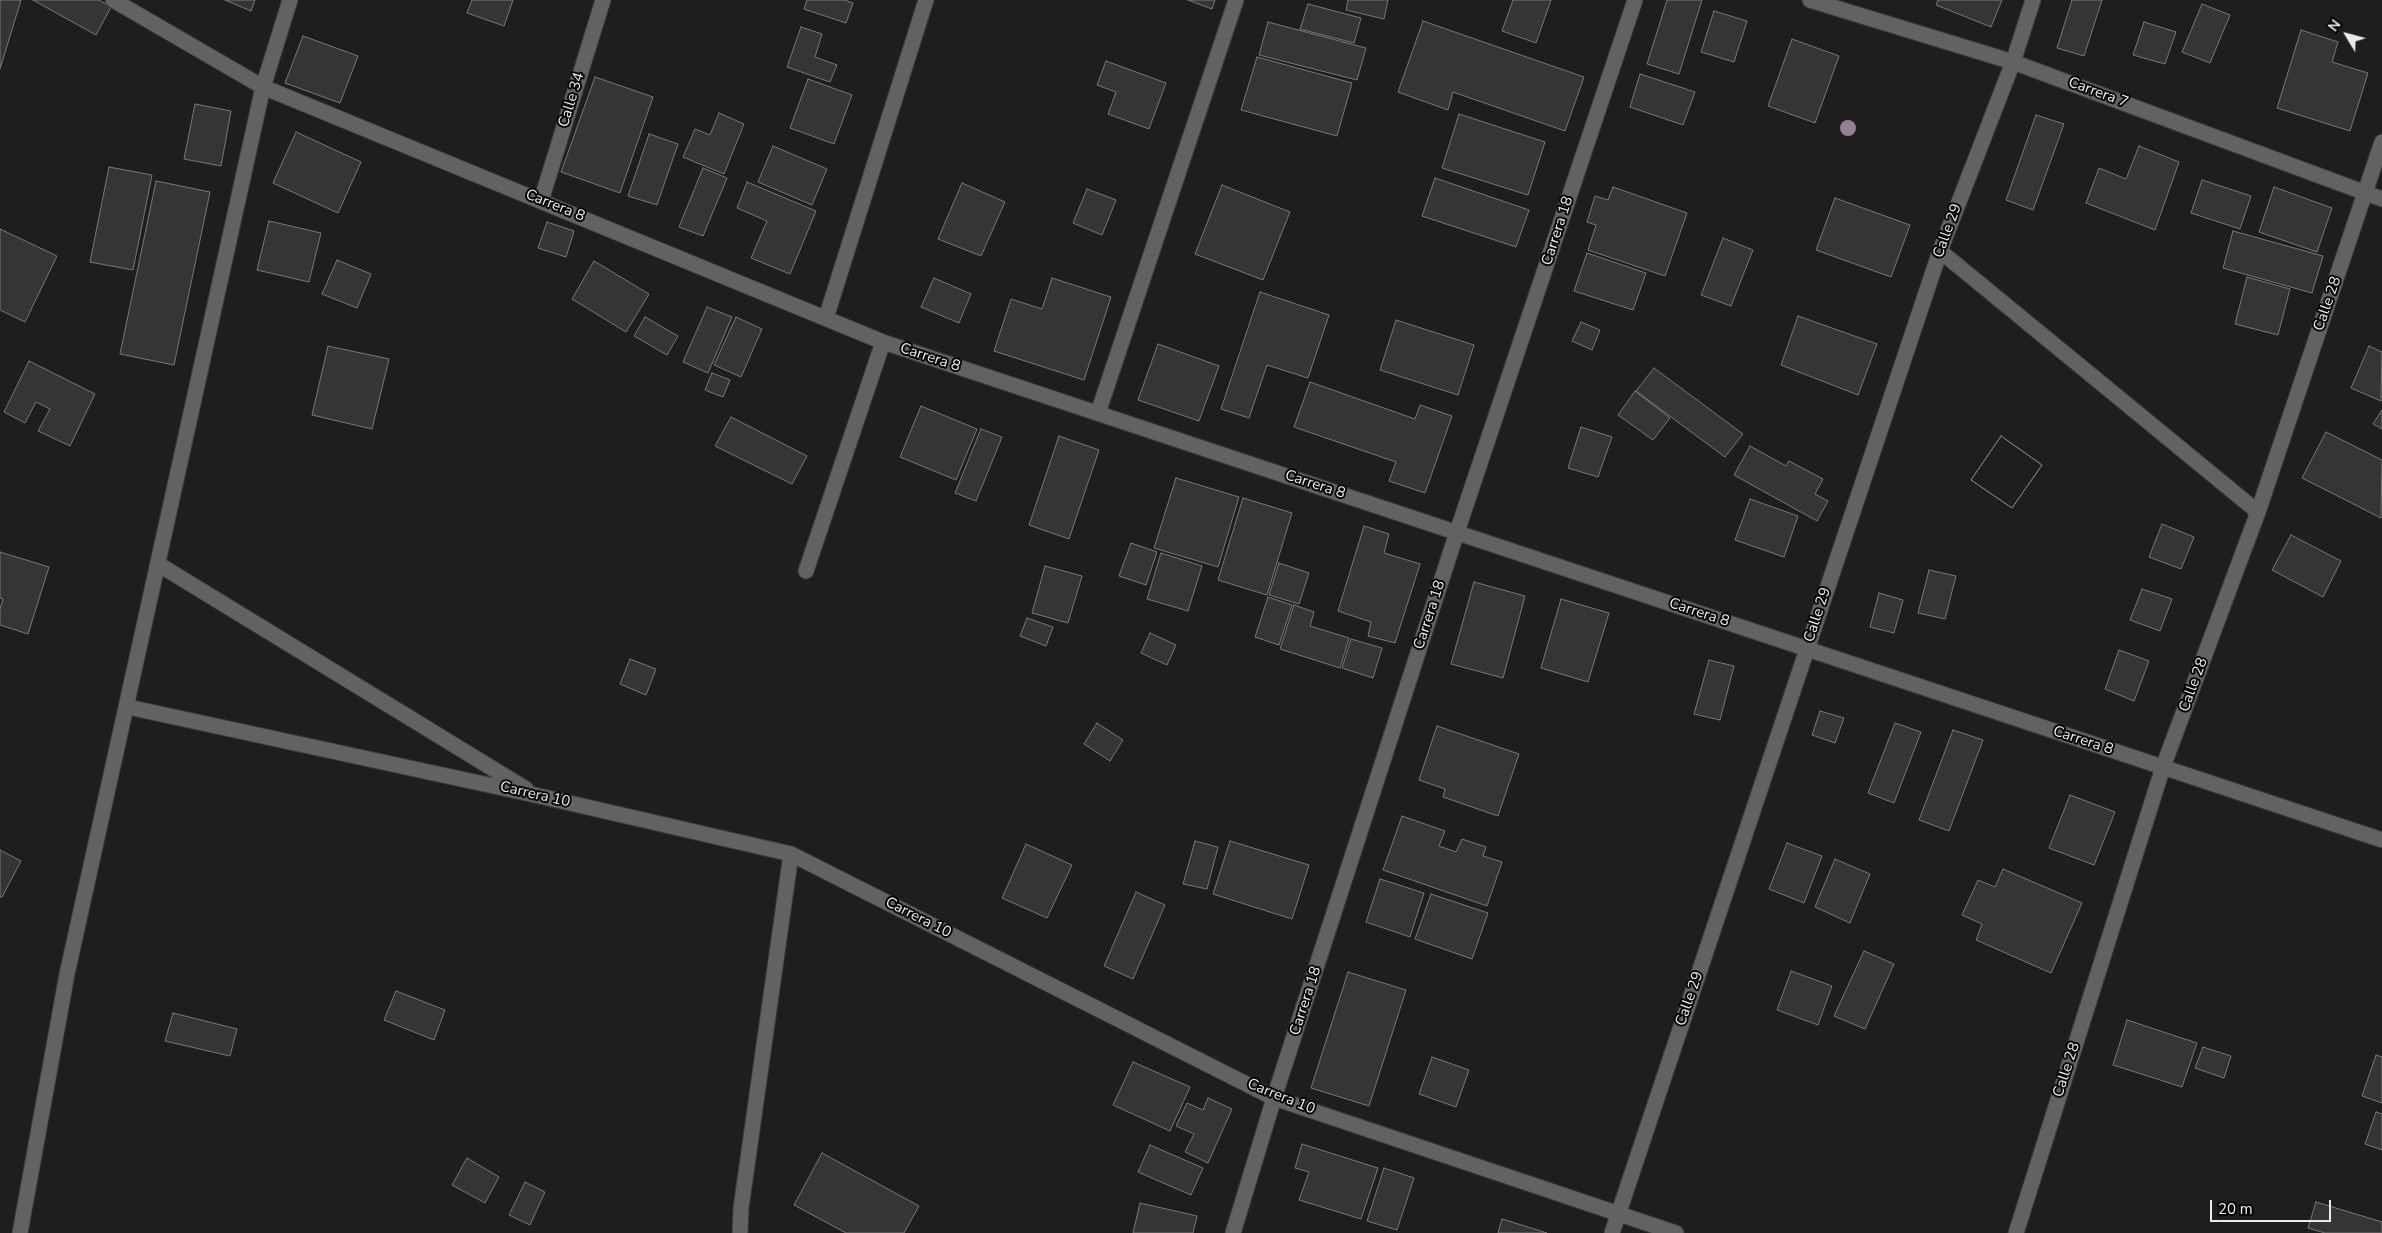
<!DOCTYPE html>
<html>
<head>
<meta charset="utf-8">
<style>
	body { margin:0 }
	#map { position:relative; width:2382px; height:1233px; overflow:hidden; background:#201d1f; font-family:"Nunito Sans",sans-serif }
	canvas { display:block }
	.north { position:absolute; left:2322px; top:10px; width:50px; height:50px; -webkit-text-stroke:4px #090808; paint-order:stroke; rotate:307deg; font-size:14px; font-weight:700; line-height:20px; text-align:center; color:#eceaeb }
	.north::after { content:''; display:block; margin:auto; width:18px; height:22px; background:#eceaeb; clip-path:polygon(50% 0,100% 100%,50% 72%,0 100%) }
	.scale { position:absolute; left:2210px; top:1200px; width:121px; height:22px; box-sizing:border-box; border:2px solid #eceaeb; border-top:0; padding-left:6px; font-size:15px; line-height:18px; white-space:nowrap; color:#eceaeb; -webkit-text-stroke:4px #090808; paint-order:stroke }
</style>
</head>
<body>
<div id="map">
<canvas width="2382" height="1233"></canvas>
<div class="north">N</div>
<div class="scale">20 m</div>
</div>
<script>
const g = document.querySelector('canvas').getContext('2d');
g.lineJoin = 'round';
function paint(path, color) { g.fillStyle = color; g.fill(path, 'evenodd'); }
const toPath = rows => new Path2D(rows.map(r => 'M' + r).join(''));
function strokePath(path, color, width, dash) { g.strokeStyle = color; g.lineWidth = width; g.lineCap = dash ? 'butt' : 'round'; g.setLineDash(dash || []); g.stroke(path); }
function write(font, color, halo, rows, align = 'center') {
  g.font = font + ' "Nunito Sans",sans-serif'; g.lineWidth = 4; g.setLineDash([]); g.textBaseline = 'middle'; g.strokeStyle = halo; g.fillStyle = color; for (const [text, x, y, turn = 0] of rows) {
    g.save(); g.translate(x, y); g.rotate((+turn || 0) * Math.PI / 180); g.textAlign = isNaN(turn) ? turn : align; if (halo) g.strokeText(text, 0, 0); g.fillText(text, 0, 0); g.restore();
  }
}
const building = toPath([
	[0,0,21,0,0,69,0,0],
	[33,0,99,0,111,7,96,35,33,0],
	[225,0,255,0,251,11,225,0],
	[472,0,513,0,504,26,467,13,472,0],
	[807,0,844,0,853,3,846,23,804,9,807,0],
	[1188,0,1215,0,1212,9,1188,0],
	[1348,0,1388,0,1384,19,1346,10,1348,0],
	[1513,0,1551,0,1536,43,1502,31,1513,0],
	[1667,0,1702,0,1679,74,1647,64,1667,0],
	[1938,0,2002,0,1991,27,1936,5,1938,0],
	[2072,0,2102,0,2084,56,2057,48,2072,0],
	[1308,4,1361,18,1354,43,1300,29,1308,4],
	[2202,4,2230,15,2210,63,2182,52,2202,4],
	[1714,11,1747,21,1734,62,1701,52,1714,11],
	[1423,21,1584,77,1565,131,1453,92,1448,110,1398,92,1423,21],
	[1268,22,1366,48,1357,80,1259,55,1268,22],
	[2144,22,2176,32,2165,64,2133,55,2144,22],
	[801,27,822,34,815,57,837,65,830,82,787,67,801,27],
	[2301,30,2338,42,2332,62,2368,73,2350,131,2277,108,2301,30],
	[303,36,358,56,340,103,285,83,303,36],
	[1792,39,1839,56,1815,123,1768,106,1792,39],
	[1257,57,1352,83,1337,136,1241,110,1257,57],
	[1106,61,1166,83,1149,129,1108,114,1116,92,1097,85,1106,61],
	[1640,74,1695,92,1683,125,1630,107,1640,74],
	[595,77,653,97,620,193,561,172,595,77],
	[808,79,852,95,834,144,790,128,808,79],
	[195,104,231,111,221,166,184,159,195,104],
	[719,113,744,124,724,174,683,157,695,129,710,135,719,113],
	[1459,114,1545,142,1528,195,1442,168,1459,114],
	[2036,115,2064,124,2033,210,2006,200,2036,115],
	[296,132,361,162,338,213,273,183,296,132],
	[649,134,678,144,657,205,628,196,649,134],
	[773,146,827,169,812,205,758,182,773,146],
	[2139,146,2179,162,2155,230,2086,203,2099,168,2126,179,2139,146],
	[109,167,152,175,133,270,90,262,109,167],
	[703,168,727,178,703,236,679,227,703,168],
	[1435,178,1529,210,1516,247,1422,216,1435,178],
	[2202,180,2251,196,2240,229,2191,213,2202,180],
	[156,181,210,192,174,365,120,354,156,181],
	[747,182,816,211,790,274,751,258,767,221,737,208,747,182],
	[962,183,1005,202,981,256,938,239,962,183],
	[1222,185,1290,212,1263,280,1195,254,1222,185],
	[1613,187,1687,213,1665,276,1588,250,1596,225,1587,222,1595,196,1608,200,1613,187],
	[2274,187,2332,208,2317,252,2259,232,2274,187],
	[1087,189,1116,200,1102,235,1073,223,1087,189],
	[1835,198,1910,225,1891,277,1816,250,1835,198],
	[269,221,321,233,309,282,257,270,269,221],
	[547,222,574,231,566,257,538,248,547,222],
	[0,229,57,256,25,322,0,310,0,229],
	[2233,231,2323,256,2312,293,2223,268,2233,231],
	[1723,238,1753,250,1731,306,1701,295,1723,238],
	[1587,253,1646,273,1633,310,1574,291,1587,253],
	[337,260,371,274,357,308,322,294,337,260],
	[594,261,649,294,626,332,572,299,594,261],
	[2247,277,2290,289,2278,335,2235,324,2247,277],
	[934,278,971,294,959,323,921,307,934,278],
	[1052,278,1111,297,1084,380,994,351,1011,299,1042,309,1052,278],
	[1260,292,1329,315,1308,378,1267,365,1249,418,1221,409,1260,292],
	[707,307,732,317,708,373,683,362,707,307],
	[1798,316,1877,344,1858,395,1781,365,1798,316],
	[645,317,678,336,667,355,634,336,645,317],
	[736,317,762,329,741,377,714,365,736,317],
	[1396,320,1474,345,1458,395,1380,370,1396,320],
	[1581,322,1600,330,1592,350,1572,341,1581,322],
	[1158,344,1219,366,1199,421,1138,400,1158,344],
	[328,346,389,359,372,429,312,415,328,346],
	[2369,346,2382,352,2381,401,2351,388,2369,346],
	[29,361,95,394,70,446,38,431,50,409,36,402,25,423,4,412,29,361],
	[1654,368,1743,434,1725,457,1636,391,1654,368],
	[712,373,730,380,723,397,705,390,712,373],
	[1310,382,1415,419,1420,405,1452,416,1425,493,1389,481,1396,462,1294,427,1310,382],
	[1635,391,1670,418,1653,440,1618,415,1635,391],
	[921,406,977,429,956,480,900,457,921,406],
	[2382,410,2382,429,2373,424,2382,410],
	[731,417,807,456,792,484,715,446,731,417],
	[1581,427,1612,437,1598,477,1568,468,1581,427],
	[981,429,1002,437,976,501,955,493,981,429],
	[2326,432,2382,460,2381,518,2302,478,2326,432],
	[1059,436,1099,450,1069,539,1029,525,1059,436],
	[2001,436,2042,465,2012,508,1971,480,2001,436],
	[2001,436,2042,465,2012,508,1971,480,2001,436],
	[1750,446,1786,466,1789,461,1823,479,1815,494,1828,501,1817,521,1734,475,1750,446],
	[1176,478,1239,497,1218,567,1154,548,1176,478],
	[1243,498,1292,513,1267,595,1218,580,1243,498],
	[1750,499,1798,516,1784,557,1735,540,1750,499],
	[2162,524,2194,537,2181,569,2149,557,2162,524],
	[1364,526,1389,534,1384,553,1420,564,1395,643,1368,636,1371,622,1338,611,1364,526],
	[2291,535,2341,561,2323,597,2272,570,2291,535],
	[1131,543,1157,552,1146,585,1119,576,1131,543],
	[0,552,49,567,28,634,0,625,0,609,3,599,0,598,0,552],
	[1161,553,1202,566,1188,611,1147,599,1161,553],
	[1279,563,1309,573,1299,604,1269,595,1279,563],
	[1045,566,1082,576,1068,623,1032,613,1045,566],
	[1929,570,1956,576,1945,619,1918,613,1929,570],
	[1474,582,1525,596,1503,678,1451,664,1474,582],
	[2142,589,2172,599,2160,631,2130,620,2142,589],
	[1879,593,1903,600,1894,633,1870,627,1879,593],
	[1268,597,1292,605,1279,645,1255,637,1268,597],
	[1561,599,1609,613,1588,682,1541,668,1561,599],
	[1294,605,1314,612,1310,626,1349,638,1340,668,1280,649,1294,605],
	[1027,618,1053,627,1046,646,1020,636,1027,618],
	[1150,633,1176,645,1167,665,1141,653,1150,633],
	[1351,639,1382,648,1373,678,1342,668,1351,639],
	[2119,650,2149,661,2134,701,2105,689,2119,650],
	[630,659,656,669,646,695,620,684,630,659],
	[1709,660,1734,666,1720,720,1694,714,1709,660],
	[1820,711,1844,718,1835,743,1812,735,1820,711],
	[1097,723,1123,740,1110,761,1084,744,1097,723],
	[1895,723,1921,732,1894,803,1868,793,1895,723],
	[1437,726,1519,754,1498,816,1443,797,1445,789,1419,780,1437,726],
	[1953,730,1983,740,1949,831,1919,820,1953,730],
	[2070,795,2115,812,2094,865,2049,848,2070,795],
	[1402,816,1445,831,1439,846,1456,852,1462,839,1486,847,1483,856,1502,862,1487,906,1383,870,1402,816],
	[1195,841,1218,847,1207,889,1183,884,1195,841],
	[1230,841,1309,865,1292,919,1213,894,1230,841],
	[1787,843,1822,856,1804,903,1769,889,1787,843],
	[1026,844,1072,865,1047,918,1002,898,1026,844],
	[0,850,21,861,2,897,0,897,0,850],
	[1835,859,1870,874,1850,923,1815,907,1835,859],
	[2003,869,2082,903,2051,973,1976,940,1982,924,1962,915,1978,880,1995,887,2003,869],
	[1380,879,1424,893,1410,937,1366,922,1380,879],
	[1136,892,1165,905,1133,979,1104,966,1136,892],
	[1431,894,1488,913,1472,959,1415,939,1431,894],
	[1864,951,1894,964,1865,1029,1834,1016,1864,951],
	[1791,971,1832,986,1818,1025,1777,1010,1791,971],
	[1348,972,1406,990,1369,1106,1311,1088,1348,972],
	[396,991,445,1010,434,1040,384,1020,396,991],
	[173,1013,237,1029,230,1056,165,1041,173,1013],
	[2127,1020,2197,1043,2182,1087,2113,1065,2127,1020],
	[2203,1047,2231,1056,2224,1078,2195,1068,2203,1047],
	[2376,1055,2382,1057,2382,1103,2362,1096,2376,1055],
	[1432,1057,1469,1070,1456,1107,1419,1094,1432,1057],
	[1133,1062,1190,1087,1170,1131,1113,1105,1133,1062],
	[1208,1098,1232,1109,1208,1163,1185,1152,1194,1134,1176,1126,1187,1103,1203,1110,1208,1098],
	[2376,1112,2382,1114,2382,1150,2365,1144,2376,1112],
	[1302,1144,1378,1168,1361,1219,1299,1200,1309,1172,1295,1168,1302,1144],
	[1150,1145,1203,1168,1191,1195,1138,1172,1150,1145],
	[822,1153,919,1206,904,1233,846,1233,794,1205,822,1153],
	[467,1158,499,1177,485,1203,452,1185,467,1158],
	[1384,1168,1414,1178,1397,1230,1367,1221,1384,1168],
	[525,1182,545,1192,530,1225,509,1215,525,1182],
	[2316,1202,2382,1222,2382,1233,2325,1233,2308,1228,2316,1202],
	[1140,1203,1197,1216,1193,1233,1133,1233,1140,1203],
	[1502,1219,1547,1233,1498,1233,1502,1219]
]);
const street = toPath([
	[113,0,263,87,883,342,2382,840],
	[1810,0,2013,62,2382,199],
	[541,201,603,0],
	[1940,251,2258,512],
	[826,318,926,0],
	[1098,413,1236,0],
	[158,564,526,789],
	[806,571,883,342],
	[128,707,535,795,791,854,1274,1098,1676,1233],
	[20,1233,67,974,263,87,290,0],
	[740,1233,741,1208,791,854],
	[1233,1233,1274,1098,1457,532,1635,0],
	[1612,1233,1940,251,2013,62,2033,0],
	[2016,1233,2163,767,2258,512,2382,142]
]);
const trees = [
	[1848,128]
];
const streetNames = [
	["Carrera 7",2098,93,20],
	["Calle 34",572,100,-73],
	["Carrera 8",555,206,22],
	["Carrera 18",1558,231,-72],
	["Calle 29",1948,231,-70],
	["Calle 28",2328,304,-71],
	["Carrera 8",930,358,18],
	["Carrera 8",1315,485,18],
	["Carrera 8",1699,613,18],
	["Carrera 18",1430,615,-72],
	["Calle 29",1818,615,-72],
	["Calle 28",2194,685,-70],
	["Carrera 8",2083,741,18],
	["Carrera 10",535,795,13],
	["Carrera 10",918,918,27],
	["Calle 29",1690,999,-71],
	["Carrera 18",1306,1001,-72],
	["Calle 28",2067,1070,-72],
	["Carrera 10",1281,1097,22]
];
paint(building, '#373435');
strokePath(building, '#7a7779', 1);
strokePath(street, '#3b3a3b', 17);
strokePath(street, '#646163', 15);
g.fillStyle = '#98818f';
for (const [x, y] of trees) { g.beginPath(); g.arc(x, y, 8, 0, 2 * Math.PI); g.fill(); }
write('15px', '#eceaeb', '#090808', streetNames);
</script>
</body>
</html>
